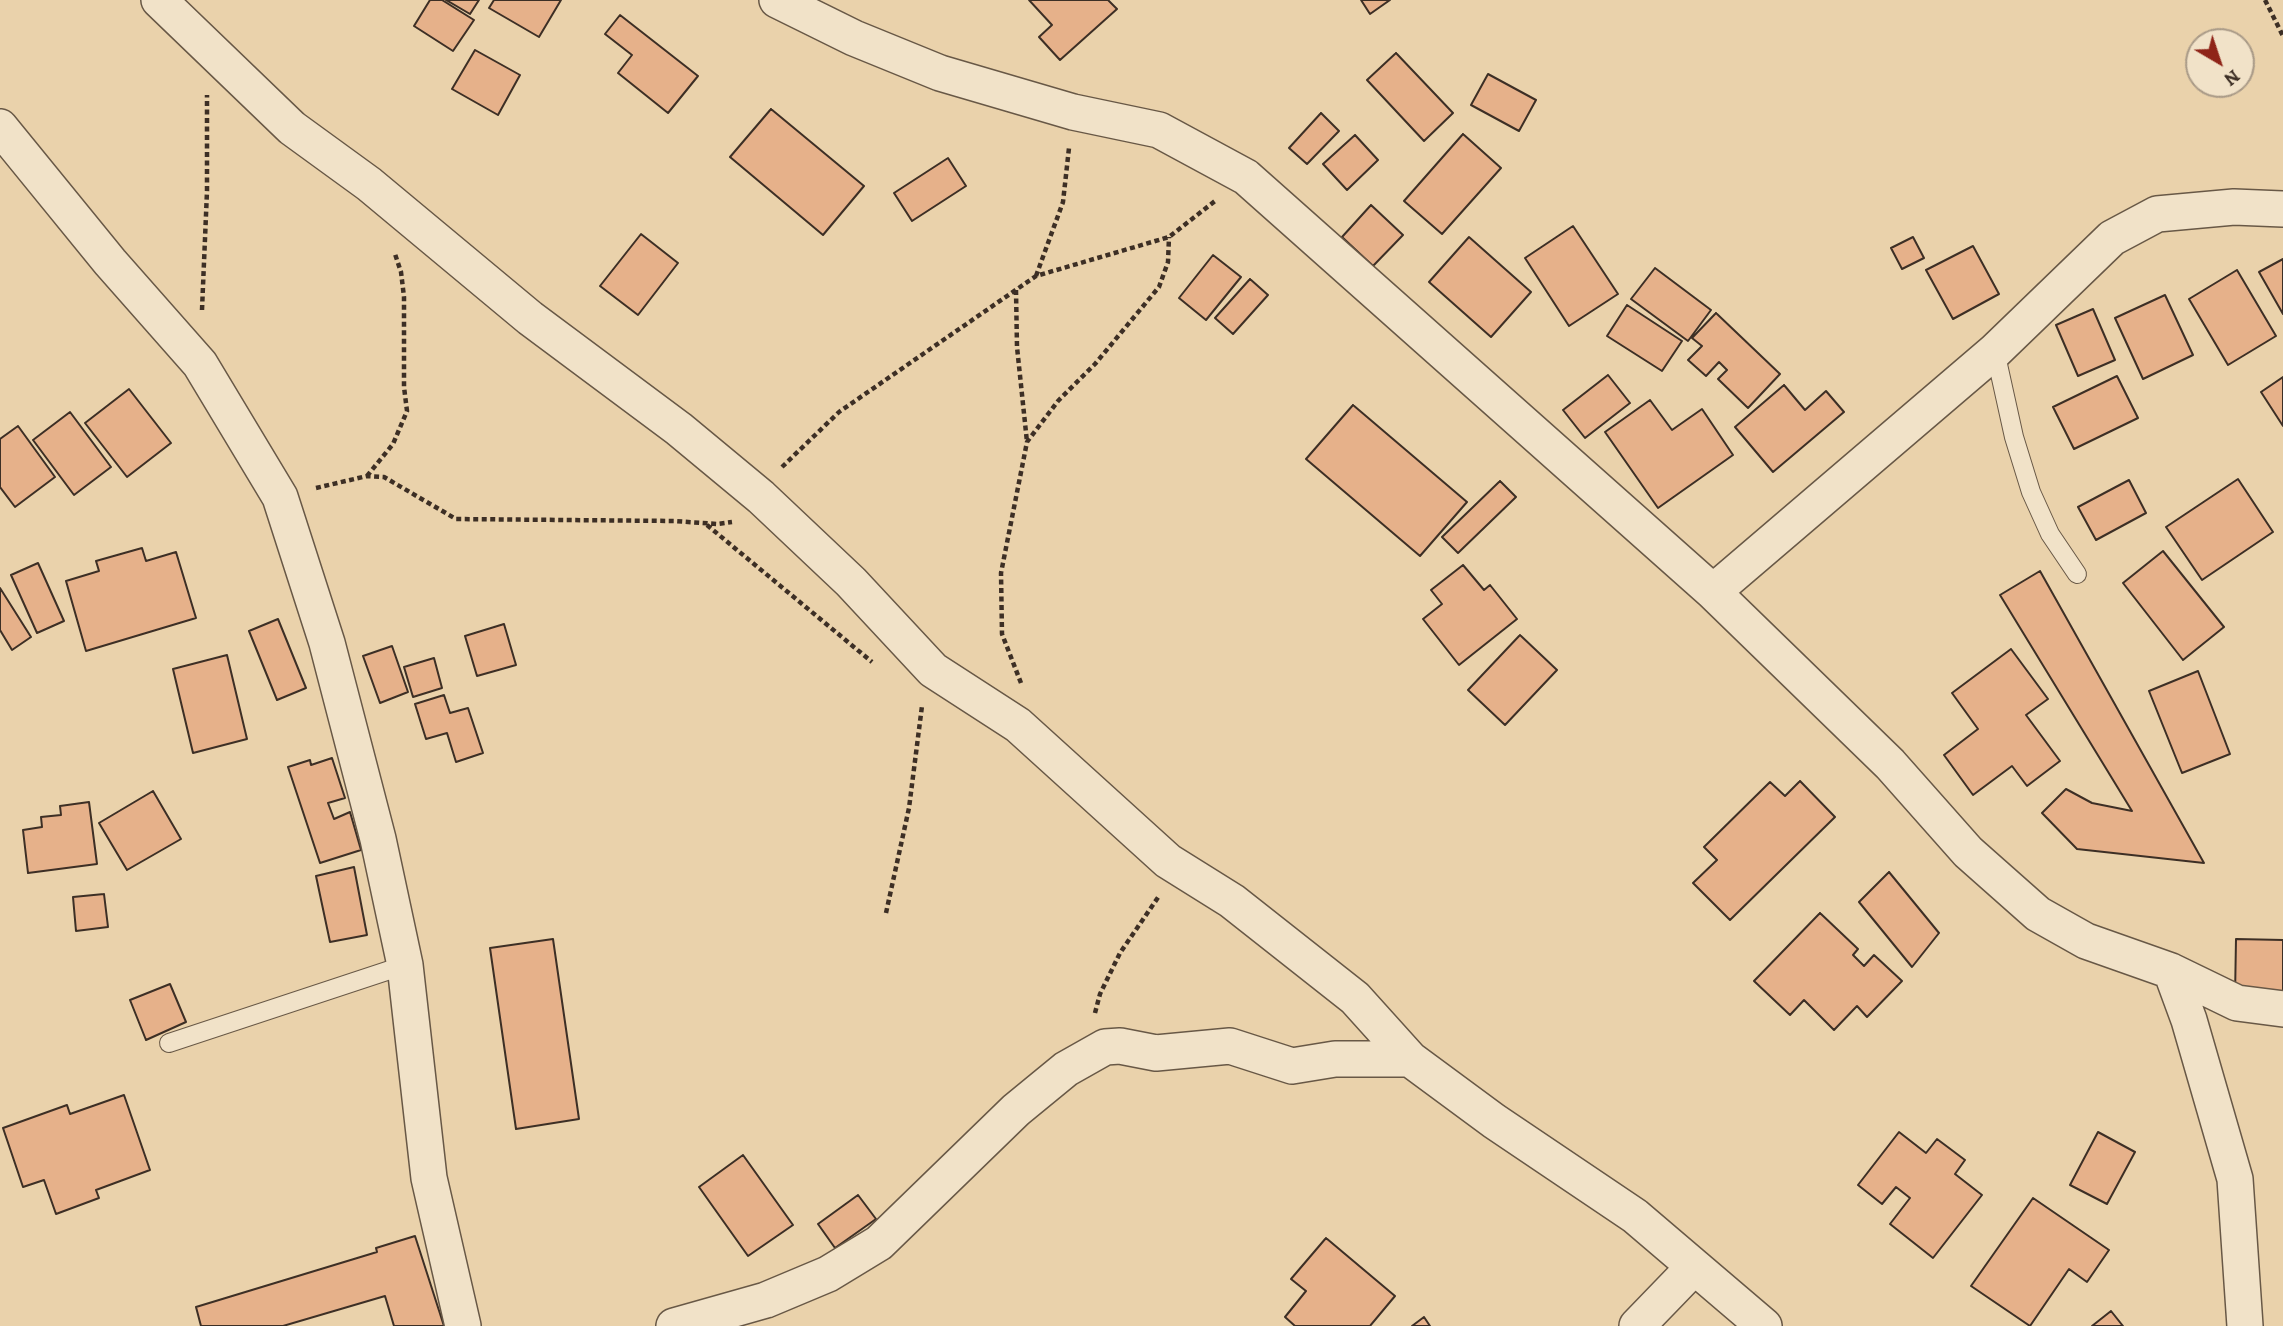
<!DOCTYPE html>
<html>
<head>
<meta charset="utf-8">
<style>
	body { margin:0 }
	#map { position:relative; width:2283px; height:1326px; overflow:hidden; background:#ead2ab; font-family:Alegreya,serif }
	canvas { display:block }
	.north { position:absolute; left:2185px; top:28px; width:70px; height:70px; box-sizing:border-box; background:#f1e2c8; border:2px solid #a99a87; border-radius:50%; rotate:141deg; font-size:19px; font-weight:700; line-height:28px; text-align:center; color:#3d2f25 }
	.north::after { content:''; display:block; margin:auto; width:24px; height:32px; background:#8f2418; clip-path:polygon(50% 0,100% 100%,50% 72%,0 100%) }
</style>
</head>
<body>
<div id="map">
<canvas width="2283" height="1326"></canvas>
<div class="north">N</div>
</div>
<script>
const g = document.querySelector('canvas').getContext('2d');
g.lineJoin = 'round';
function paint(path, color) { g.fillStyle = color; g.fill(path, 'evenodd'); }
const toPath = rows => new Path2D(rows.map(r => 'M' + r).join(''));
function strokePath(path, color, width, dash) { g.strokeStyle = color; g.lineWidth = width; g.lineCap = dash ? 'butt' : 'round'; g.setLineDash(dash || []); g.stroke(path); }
const building = toPath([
	[430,0,442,0,474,20,453,51,414,26,430,0],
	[446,0,479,0,470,14,446,0],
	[494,0,561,0,539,37,489,8,494,0],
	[1029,0,1108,0,1117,9,1060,60,1039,37,1052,25,1029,0],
	[1361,0,1390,0,1370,14,1361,0],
	[620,15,698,76,668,113,618,73,632,55,605,34,620,15],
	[475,50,520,75,498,115,452,89,475,50],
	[1396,53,1453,113,1424,141,1367,80,1396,53],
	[1488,74,1536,100,1519,131,1471,105,1488,74],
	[771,109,864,186,823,235,730,157,771,109],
	[1321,113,1339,131,1307,164,1289,148,1321,113],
	[1463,134,1501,168,1442,234,1404,201,1463,134],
	[1355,135,1378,160,1347,190,1323,164,1355,135],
	[948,158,966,186,912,221,894,193,948,158],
	[1371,205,1403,235,1373,266,1342,237,1371,205],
	[1573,226,1618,294,1569,326,1525,258,1573,226],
	[641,234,678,263,638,315,600,286,641,234],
	[1469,237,1531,292,1491,337,1429,282,1469,237],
	[1913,237,1924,258,1902,269,1891,248,1913,237],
	[1973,246,1999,294,1953,319,1926,270,1973,246],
	[1213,255,1241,277,1206,320,1179,298,1213,255],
	[2283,259,2283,314,2259,272,2283,259],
	[1655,268,1711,310,1688,341,1631,299,1655,268],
	[2237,270,2276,336,2228,365,2189,299,2237,270],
	[1250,279,1268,295,1233,334,1215,318,1250,279],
	[2165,295,2193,355,2143,379,2115,318,2165,295],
	[1627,305,1682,341,1662,371,1607,336,1627,305],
	[2093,309,2115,360,2078,376,2056,325,2093,309],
	[1716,313,1780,374,1748,408,1718,379,1727,370,1719,362,1706,376,1688,360,1702,346,1692,338,1716,313],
	[1608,375,1630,403,1585,438,1563,410,1608,375],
	[2117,376,2138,418,2074,449,2053,407,2117,376],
	[2283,377,2283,426,2261,392,2283,377],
	[1784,385,1805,410,1826,391,1844,412,1773,472,1735,427,1784,385],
	[129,389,171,443,127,477,85,423,129,389],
	[1650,400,1672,430,1702,409,1733,455,1658,508,1605,432,1650,400],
	[1353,405,1467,502,1420,556,1306,459,1353,405],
	[70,412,111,467,74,495,33,440,70,412],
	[18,426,55,477,15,507,0,487,0,439,18,426],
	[2238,479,2273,532,2202,580,2166,527,2238,479],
	[2129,480,2146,513,2096,540,2078,507,2129,480],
	[1500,481,1516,497,1458,553,1442,537,1500,481],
	[142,548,146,561,176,552,196,618,86,651,66,581,99,571,96,561,142,548],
	[2163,551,2224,627,2183,660,2123,583,2163,551],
	[38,563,64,621,37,633,11,575,38,563],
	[1463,565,1484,590,1490,585,1517,619,1459,665,1423,619,1442,604,1431,590,1463,565],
	[2040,571,2204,863,2077,849,2042,813,2066,789,2092,803,2132,811,2000,595,2040,571],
	[0,588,31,637,12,650,0,630,0,588],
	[278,619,306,688,277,700,249,631,278,619],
	[504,624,516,665,477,676,465,636,504,624],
	[1520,635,1557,670,1505,725,1468,690,1520,635],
	[392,646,408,692,380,703,363,656,392,646],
	[2011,649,2048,699,2026,715,2060,761,2027,786,2012,766,1973,795,1944,755,1978,729,1952,693,2011,649],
	[227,655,247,739,193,753,173,669,227,655],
	[434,658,442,688,413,697,404,667,434,658],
	[2198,671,2230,754,2182,773,2149,691,2198,671],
	[444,695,450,713,468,708,483,753,456,762,447,733,426,739,415,704,444,695],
	[332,758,345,798,328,803,334,819,350,812,361,850,320,863,288,767,310,760,311,765,332,758],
	[1800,781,1835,817,1730,920,1693,883,1717,860,1704,847,1770,782,1785,796,1800,781],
	[153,791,181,839,127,870,99,823,153,791],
	[89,802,97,864,28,873,23,830,42,827,41,817,61,815,60,806,89,802],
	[354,867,367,935,330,942,316,876,354,867],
	[1889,872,1939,933,1912,967,1859,902,1889,872],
	[104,894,108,927,76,931,73,897,104,894],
	[1820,913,1858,949,1853,955,1864,966,1874,955,1902,981,1867,1017,1857,1006,1834,1030,1804,1000,1790,1015,1754,981,1820,913],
	[553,939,579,1119,516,1129,490,948,553,939],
	[2236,939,2283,940,2283,998,2235,997,2236,939],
	[170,984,186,1022,146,1040,130,1000,170,984],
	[124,1095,150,1170,96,1190,99,1198,56,1214,44,1180,23,1187,3,1128,67,1105,70,1114,124,1095],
	[1899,1132,1926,1153,1937,1139,1965,1160,1955,1174,1982,1195,1933,1258,1890,1224,1910,1198,1896,1187,1882,1204,1858,1185,1899,1132],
	[2098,1132,2135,1152,2107,1204,2070,1185,2098,1132],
	[743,1155,793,1225,748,1256,699,1187,743,1155],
	[858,1195,876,1219,835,1248,818,1224,858,1195],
	[2033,1198,2109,1250,2087,1282,2069,1269,2030,1326,1971,1286,2033,1198],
	[415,1236,444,1326,394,1326,385,1296,283,1326,201,1326,196,1307,377,1252,376,1248,415,1236],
	[1326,1238,1395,1296,1370,1326,1295,1326,1285,1317,1306,1291,1291,1279,1326,1238],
	[2111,1311,2123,1326,2092,1326,2111,1311],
	[1424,1317,1430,1326,1412,1326,1424,1317]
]);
const path = toPath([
	[2265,0,2283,36],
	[1036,276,1063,202,1069,148],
	[1016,290,1017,347,1027,442],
	[202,310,207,191,207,95],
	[782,467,839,412,1036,276,1169,237,1215,201],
	[367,476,393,444,407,411,404,387,404,297,401,272,395,254],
	[316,488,367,476,384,477,456,519,674,521,717,524,732,522],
	[707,525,872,662],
	[1021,683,1002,634,1001,573,1027,442,1058,401,1095,364,1159,287,1168,262,1169,237],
	[886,913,909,808,922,706],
	[1095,1013,1100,994,1120,953,1159,896]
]);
const lane = toPath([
	[1995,351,2014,437,2031,492,2050,534,2077,574],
	[169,1043,405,965]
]);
const street = toPath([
	[159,0,292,128,369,184,530,318,679,429,761,497,851,582,933,670,1018,725,1168,861,1232,901,1355,998,1410,1059,1494,1121,1635,1216,1764,1326],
	[777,0,854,38,940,73,1073,112,1159,130,1246,177,1713,592,1890,764,1968,852,2038,914,2086,941,2171,971,2237,1003,2283,1009],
	[0,127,110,262,200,364,280,497,327,643,378,839,405,965,429,1178,463,1326],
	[1713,592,1995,351,2112,238,2157,214,2234,207,2283,209],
	[2171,971,2189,1020,2235,1179,2245,1326],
	[674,1326,766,1300,828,1274,879,1243,1016,1110,1066,1069,1105,1047,1120,1046,1156,1053,1230,1046,1292,1066,1335,1059,1410,1059],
	[1637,1326,1694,1267]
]);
paint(building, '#e6b18a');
strokePath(building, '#3d2f25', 2);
strokePath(lane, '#685846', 20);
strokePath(street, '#685846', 38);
strokePath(path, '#3d2f25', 4.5, [5, 3.5]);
strokePath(lane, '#f1e2c8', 18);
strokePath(street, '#f1e2c8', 35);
</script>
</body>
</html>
